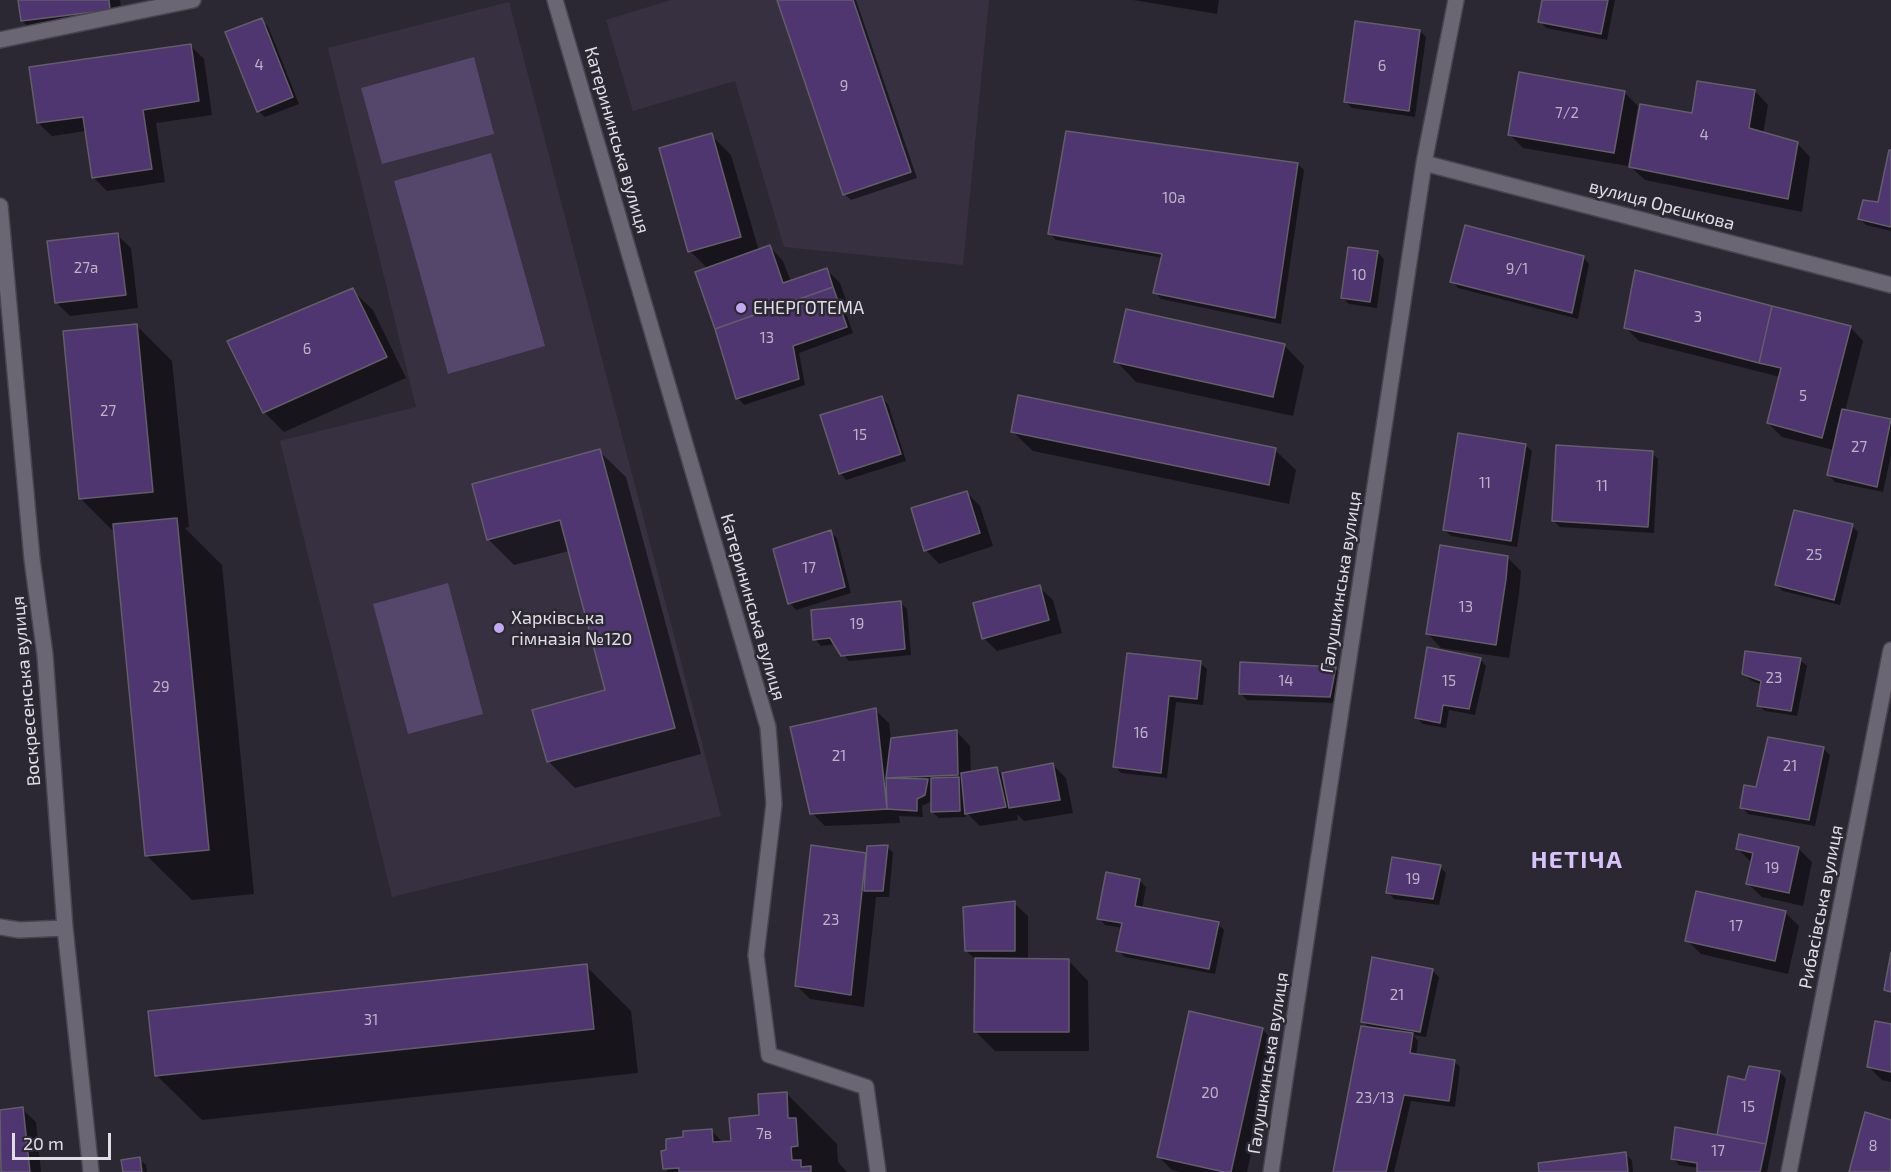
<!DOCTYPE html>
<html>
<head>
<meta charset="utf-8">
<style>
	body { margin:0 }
	#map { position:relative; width:1891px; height:1172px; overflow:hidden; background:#2c2833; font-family:"Exo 2",sans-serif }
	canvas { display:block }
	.scale { position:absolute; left:12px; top:1133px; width:99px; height:27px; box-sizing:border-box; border:3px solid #e0dde5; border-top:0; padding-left:8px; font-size:18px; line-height:21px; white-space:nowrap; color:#e0dde5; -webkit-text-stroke:4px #2c2833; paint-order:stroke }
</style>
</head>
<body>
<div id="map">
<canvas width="1891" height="1172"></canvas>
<div class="scale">20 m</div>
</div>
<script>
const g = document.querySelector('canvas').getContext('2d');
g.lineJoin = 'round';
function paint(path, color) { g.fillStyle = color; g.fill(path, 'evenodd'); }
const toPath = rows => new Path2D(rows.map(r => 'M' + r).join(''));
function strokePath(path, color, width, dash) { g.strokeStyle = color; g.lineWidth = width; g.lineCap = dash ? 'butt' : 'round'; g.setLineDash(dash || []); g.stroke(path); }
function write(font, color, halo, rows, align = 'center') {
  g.font = font + ' "Exo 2",sans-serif'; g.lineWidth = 5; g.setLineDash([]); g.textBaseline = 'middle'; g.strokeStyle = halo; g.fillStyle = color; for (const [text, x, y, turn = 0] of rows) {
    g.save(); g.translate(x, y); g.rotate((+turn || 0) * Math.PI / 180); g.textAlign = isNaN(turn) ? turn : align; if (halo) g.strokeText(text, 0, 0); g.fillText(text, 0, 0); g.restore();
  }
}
const built = toPath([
	[671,0,989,0,963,265,784,247,735,81,633,111,606,20],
	[509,2,721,816,392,897,280,441,416,407,328,48]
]);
const green = toPath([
	[474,57,494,134,382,164,361,88],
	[491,153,545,346,448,374,394,181],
	[448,583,483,714,408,734,373,604]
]);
const shadow = toPath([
	[19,0,120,0,123,23,36,34,22,21],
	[779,0,856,0,917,178,851,200,844,194],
	[1133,0,1219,0,1217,14],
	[1544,0,1615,0,1607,40,1546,28,1540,21],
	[261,20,268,26,299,104,265,117,258,111],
	[1420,31,1426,37,1415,117,1352,108,1346,102],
	[190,45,204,59,212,115,156,123,165,182,107,191,93,177,86,131,52,136,38,123],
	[1755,91,1768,105,1763,134,1797,143,1810,157,1802,212,1645,180,1631,167,1693,115],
	[1624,92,1638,106,1628,166,1523,148,1510,135],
	[711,135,731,155,759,251,770,247,783,261,791,282,826,269,840,283,846,300,842,302,853,333,799,353,805,385,744,405,738,398,708,269,690,251],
	[1891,152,1891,231,1866,225,1860,219,1879,204],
	[1298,164,1304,170,1281,324,1161,299,1155,292,1163,258,1056,240,1050,234],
	[117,235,131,248,138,308,70,316,56,302],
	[1377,252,1384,259,1377,308,1349,304,1342,297],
	[1583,257,1589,264,1578,319,1458,288,1452,281],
	[352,290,373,310,406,378,284,432,264,412],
	[136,325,172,361,189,527,185,528,222,565,254,894,192,900,146,855,116,534,81,499],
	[1625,327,1850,327,1863,341,1845,411,1891,421,1891,455,1883,492,1835,482,1829,475,1834,450,1782,437,1768,423,1780,377,1639,341],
	[1284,345,1304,366,1293,416,1136,382,1116,361],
	[881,397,888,404,906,461,846,480,840,473],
	[1012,431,1275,450,1296,470,1289,504,1033,451],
	[1525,445,1532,451,1517,547,1451,536,1445,530],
	[599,451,626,477,701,754,575,788,548,761,607,691,569,551,514,565,488,539],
	[1652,453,1658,459,1654,533,1560,527,1553,520],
	[966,492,980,506,993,546,939,564,926,550],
	[1852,526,1858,532,1840,605,1783,591,1776,585],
	[830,532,837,538,851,593,796,610,790,603],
	[1507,557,1521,571,1519,594,1509,658,1441,648,1428,634],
	[1039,587,1053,600,1062,633,997,651,984,638],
	[900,602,907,609,911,655,849,661,835,644,821,646,815,639],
	[1128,655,1200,663,1207,669,1203,705,1176,702,1167,778,1121,773,1115,766],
	[1480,659,1486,666,1475,715,1449,710,1446,728,1423,724,1417,718],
	[1800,660,1807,666,1797,716,1765,711,1758,705,1762,685,1750,680,1744,674],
	[1335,669,1342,675,1336,703,1247,700,1241,694],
	[875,710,889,723,891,739,957,732,970,746,971,773,997,769,1002,774,1053,765,1066,778,1073,813,1024,821,1017,814,1018,820,980,826,966,812,966,817,939,818,932,812,932,801,922,806,923,817,899,816,900,823,825,826,812,813],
	[1823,748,1830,755,1815,826,1748,814,1741,807,1757,789],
	[887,846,893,853,889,897,876,897,864,1007,810,999,797,986,865,855,868,857],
	[1737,848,1798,848,1812,862,1803,906,1762,897,1748,884,1751,862],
	[1440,867,1446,873,1439,905,1394,899,1388,892],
	[1139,880,1146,887,1142,909,1218,924,1224,930,1215,974,1125,957,1118,950,1123,928,1105,925,1099,918],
	[1014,903,1028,916,1028,960,1068,960,1088,981,1089,1051,995,1051,975,1031,977,961,966,951],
	[1785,912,1799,926,1788,974,1701,954,1687,940],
	[586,966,631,1011,638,1073,202,1120,156,1075],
	[1432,970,1439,977,1426,1037,1413,1035,1418,1041,1416,1056,1454,1061,1460,1067,1455,1107,1411,1101,1394,1172,1335,1172,1370,1029,1363,1021],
	[1891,1026,1891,1082,1882,1080,1869,1067],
	[1262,1029,1276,1043,1247,1172,1180,1172,1172,1170,1159,1157],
	[1780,1072,1786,1079,1767,1172,1699,1172,1699,1168,1679,1165,1672,1158,1718,1137,1746,1081],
	[786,1093,837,1144,838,1162,847,1172,668,1172,664,1168,685,1139,711,1130,723,1143,733,1142],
	[22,1109,36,1122,41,1172,3,1172,0,1145,0,1111],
	[1625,1154,1632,1160,1633,1172,1541,1172],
	[139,1159,146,1165,147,1172,124,1172]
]);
const building = toPath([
	[18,0,109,0,110,10,21,21,18,0],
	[777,0,853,0,911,172,843,195,777,0],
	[1542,0,1608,0,1601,34,1538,22,1542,0],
	[262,18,293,97,257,112,225,32,262,18],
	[1355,21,1420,30,1409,111,1344,102,1355,21],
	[191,44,199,101,143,110,152,169,92,178,83,117,37,123,29,67,191,44],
	[1519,72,1625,91,1614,153,1508,135,1519,72],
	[1697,81,1755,90,1749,128,1798,142,1788,199,1629,167,1640,104,1692,113,1697,81],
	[1066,131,1298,163,1275,318,1153,293,1162,254,1048,234,1066,131],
	[712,133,741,237,688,252,659,148,712,133],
	[1889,150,1891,150,1891,227,1858,219,1863,200,1878,202,1889,150],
	[1465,225,1584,256,1572,313,1450,282,1465,225],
	[118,233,126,295,55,303,47,241,118,233],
	[770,245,783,283,827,268,833,287,715,329,695,272,770,245],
	[1348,247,1378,251,1370,302,1341,298,1348,247],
	[1635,270,1772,306,1759,363,1624,328,1635,270],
	[833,287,847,327,793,346,799,379,736,399,715,329,833,287],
	[353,288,387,357,263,413,227,341,353,288],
	[1772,306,1851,326,1822,438,1767,423,1781,368,1759,363,1772,306],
	[1126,309,1285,344,1273,397,1114,362,1126,309],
	[137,324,153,492,79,499,63,331,137,324],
	[1018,395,1276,448,1269,485,1011,432,1018,395],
	[882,396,901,454,839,474,820,415,882,396],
	[1842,409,1891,419,1877,487,1827,475,1842,409],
	[1458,433,1526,444,1511,541,1443,530,1458,433],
	[1556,445,1653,451,1648,527,1552,521,1556,445],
	[600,449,675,728,547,762,532,710,605,690,560,520,487,540,472,484,600,449],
	[967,491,980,533,924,551,911,508,967,491],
	[1794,510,1853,524,1834,600,1775,585,1794,510],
	[177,518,209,850,145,856,113,524,177,518],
	[831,530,845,587,788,604,773,549,831,530],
	[1440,545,1508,556,1506,579,1496,645,1426,634,1440,545],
	[1040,585,1049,620,982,639,973,603,1040,585],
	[901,601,905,649,841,656,830,638,813,640,811,610,901,601],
	[1427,647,1481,658,1469,709,1443,705,1440,723,1415,718,1427,647],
	[1745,651,1801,658,1791,711,1757,706,1761,681,1742,674,1745,651],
	[1127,653,1201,661,1197,699,1169,696,1161,773,1113,767,1127,653],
	[1240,662,1336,667,1330,697,1239,694,1240,662],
	[876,708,887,809,810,814,790,727,876,708],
	[957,730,958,775,886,778,891,738,957,730],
	[1768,737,1824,747,1809,820,1740,808,1744,785,1756,787,1768,737],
	[1053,763,1060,800,1009,808,1002,773,1053,763],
	[997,767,1006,807,965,814,961,773,997,767],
	[959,777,960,811,931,812,931,778,959,777],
	[886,778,928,779,925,795,917,799,917,811,887,809,886,778],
	[1739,834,1799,847,1789,893,1746,884,1753,853,1736,849,1739,834],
	[811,845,866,853,851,995,795,986,811,845],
	[888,845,883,891,864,891,867,846,888,845],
	[1392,857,1441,865,1433,899,1386,893,1392,857],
	[1106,872,1140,879,1135,906,1219,922,1209,969,1116,951,1122,923,1097,919,1106,872],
	[1696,891,1786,911,1775,961,1685,941,1696,891],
	[1015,901,1015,951,965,951,963,907,1015,901],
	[1891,952,1891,992,1884,990,1891,952],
	[1372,957,1433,969,1420,1032,1361,1022,1372,957],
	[975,958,1069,959,1069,1032,974,1032,975,958],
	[587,964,594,1029,155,1076,148,1011,587,964],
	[1189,1011,1263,1028,1231,1172,1224,1172,1157,1157,1189,1011],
	[1875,1021,1891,1024,1891,1072,1867,1067,1875,1021],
	[1361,1026,1413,1033,1410,1053,1455,1060,1449,1101,1404,1095,1386,1172,1333,1172,1361,1026],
	[1749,1066,1780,1071,1766,1144,1717,1135,1728,1076,1745,1080,1749,1066],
	[787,1092,788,1118,796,1118,798,1146,791,1147,792,1160,801,1160,801,1167,811,1166,811,1172,679,1172,679,1168,663,1169,661,1151,666,1150,666,1139,683,1137,683,1131,712,1129,713,1142,731,1141,729,1118,759,1115,758,1094,787,1092],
	[23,1107,30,1172,1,1172,0,1110,23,1107],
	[1865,1112,1891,1120,1891,1172,1849,1172,1865,1112],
	[1675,1127,1766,1144,1760,1172,1697,1172,1697,1163,1671,1159,1675,1127],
	[1626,1152,1628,1172,1539,1172,1538,1163,1626,1152],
	[140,1157,142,1172,123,1172,121,1160,140,1157]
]);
const minor = toPath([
	[555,0,768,727,774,804,756,955,769,1055,866,1087,878,1172],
	[0,40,193,0],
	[1424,163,1891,285],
	[0,206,32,559,45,655,65,928,91,1172],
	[0,927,19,930,65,928],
	[1271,1172,1424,163,1456,0],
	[1789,1172,1891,650]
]);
const markers = [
	[741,308,6,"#c4a7f1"],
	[499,628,6,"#c4a7f1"]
];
const numberNames = [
	["4",259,65],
	["6",1382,66],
	["9",844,86],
	["7/2",1567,113],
	["4",1704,135],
	["10а",1174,198],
	["27а",86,268],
	["9/1",1517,269],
	["10",1359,275],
	["3",1698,317],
	["13",767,338],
	["6",307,349],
	["5",1803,396],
	["27",108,411],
	["15",860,435],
	["27",1859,447],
	["11",1485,483],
	["11",1602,486],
	["25",1814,555],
	["17",809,568],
	["13",1466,607],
	["19",857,624],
	["23",1774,678],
	["14",1286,681],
	["15",1449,681],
	["29",161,687],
	["16",1141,733],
	["21",839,756],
	["21",1790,766],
	["19",1772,868],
	["19",1413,879],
	["23",831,920],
	["17",1736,926],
	["21",1397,995],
	["31",371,1020],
	["20",1210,1093],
	["23/13",1375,1098],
	["15",1748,1107],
	["7в",764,1134],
	["8",1873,1146],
	["17",1718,1151]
];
const streetNames = [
	["Катерининська вулиця",617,140,74],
	["вулиця Орєшкова",1662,205,15],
	["Галушкинська вулиця",1341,582,-81],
	["Катерининська вулиця",753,607,74],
	["Воскресенська вулиця",26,691,-95],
	["Рибасівська вулиця",1821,907,-79],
	["Галушкинська вулиця",1268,1063,-81]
];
const poiNames = [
	["ЕНЕРГОТЕМА",753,308],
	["Харківська",511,618],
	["гімназія №120",511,639]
];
const districtNames = [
	["НЕТІЧА",1577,860]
];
paint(built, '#373041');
paint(green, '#55476b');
paint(shadow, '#0007');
paint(building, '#4f3670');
strokePath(building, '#625d6a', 1.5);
strokePath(minor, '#494550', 18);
strokePath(minor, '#6b6673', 15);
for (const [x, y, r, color] of markers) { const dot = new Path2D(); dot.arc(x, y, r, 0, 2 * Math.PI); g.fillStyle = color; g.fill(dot); strokePath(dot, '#2c2833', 2); }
write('15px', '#bcb3c8', null, numberNames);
write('18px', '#e0dde5', '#2c2833', streetNames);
write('18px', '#e0dde5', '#2c2833', poiNames, 'left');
g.letterSpacing = '1.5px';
write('bold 24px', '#d7c2fa', '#2c2833', districtNames);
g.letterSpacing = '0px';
</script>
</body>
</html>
